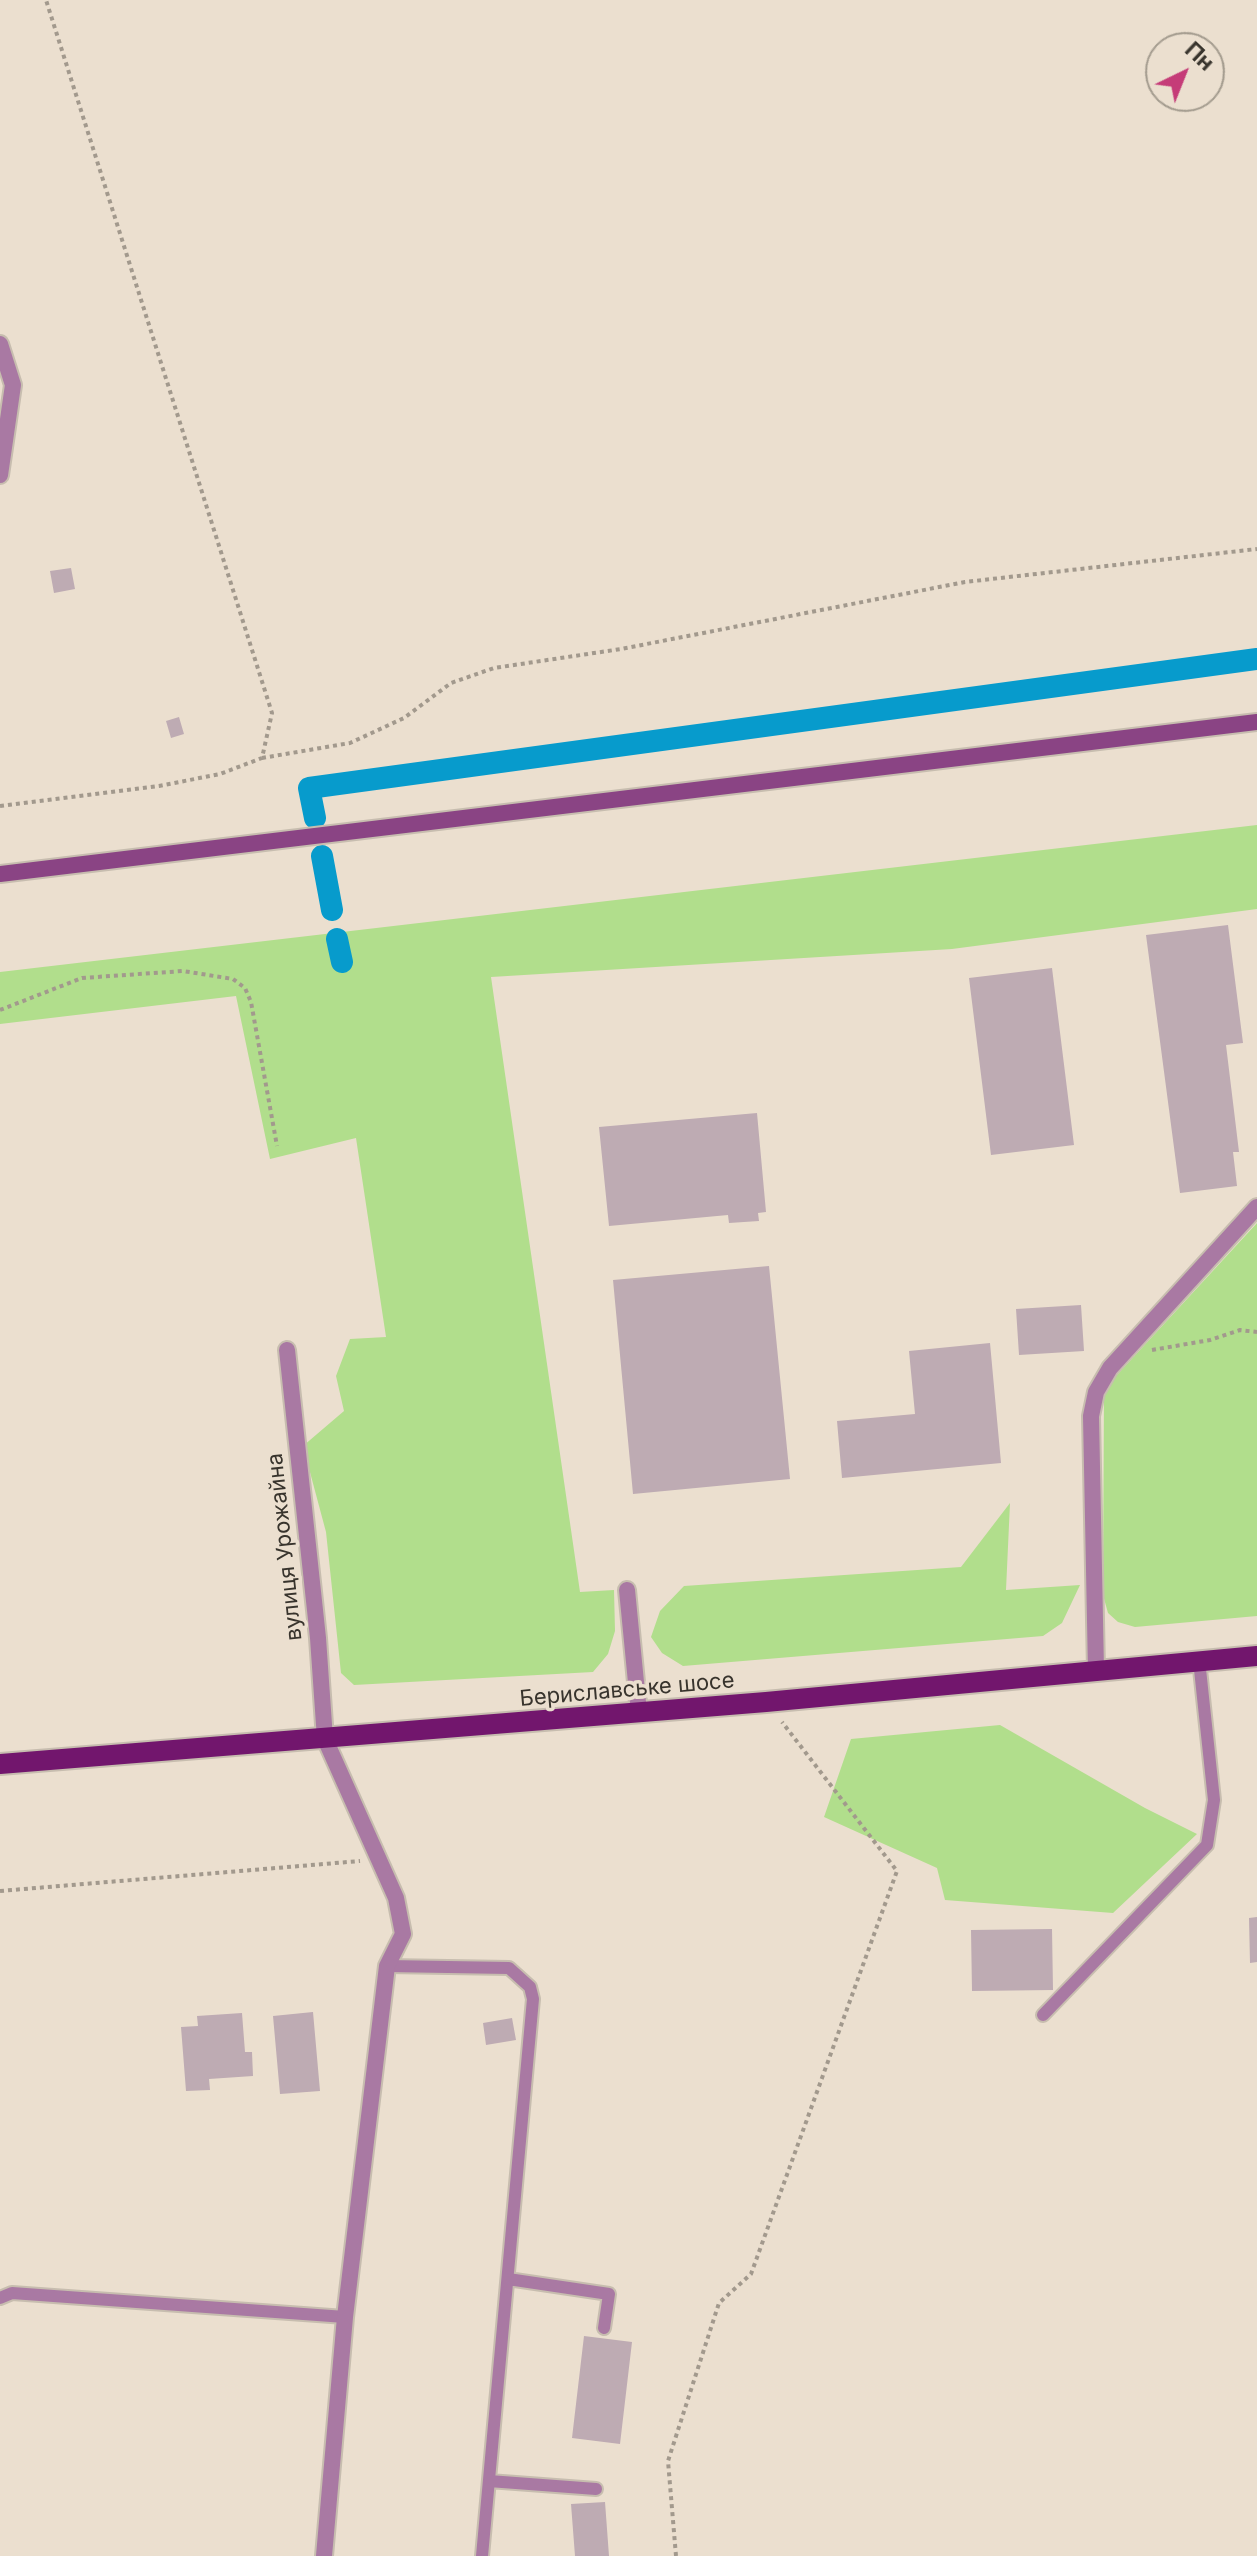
<!DOCTYPE html>
<html>
<head>
<meta charset="utf-8">
<style>
	body { margin:0 }
	#map { position:relative; width:1257px; height:2556px; overflow:hidden; background:#ebdfcf; font-family:Inter,sans-serif }
	canvas { display:block }
	.north { position:absolute; left:1145px; top:32px; width:80px; height:80px; box-sizing:border-box; background:#ebdfcf; border:2px solid #a39b8e; border-radius:50%; rotate:43deg; font-size:22px; font-weight:700; line-height:32px; text-align:center; color:#38342d }
	.north::after { content:''; display:block; margin:auto; width:28px; height:36px; background:#c53c78; clip-path:polygon(50% 0,100% 100%,50% 72%,0 100%) }
</style>
</head>
<body>
<div id="map">
<canvas width="1257" height="2556"></canvas>
<div class="north">Пн</div>
</div>
<script>
const g = document.querySelector('canvas').getContext('2d');
g.lineJoin = 'round';
function paint(path, color) { g.fillStyle = color; g.fill(path, 'evenodd'); }
const toPath = rows => new Path2D(rows.map(r => 'M' + r).join(''));
function strokePath(path, color, width, dash) { g.strokeStyle = color; g.lineWidth = width; g.lineCap = dash ? 'butt' : 'round'; g.setLineDash(dash || []); g.stroke(path); }
function write(font, color, halo, rows, align = 'center') {
  g.font = font + ' Inter,sans-serif'; g.lineWidth = 7; g.setLineDash([]); g.textBaseline = 'middle'; g.strokeStyle = halo; g.fillStyle = color; for (const [text, x, y, turn = 0] of rows) {
    g.save(); g.translate(x, y); g.rotate((+turn || 0) * Math.PI / 180); g.textAlign = isNaN(turn) ? turn : align; if (halo) g.strokeText(text, 0, 0); g.fillText(text, 0, 0); g.restore();
  }
}
const green = toPath([
	[1257,825,1257,909,952,949,491,977,580,1592,614,1590,615,1631,608,1654,593,1672,354,1685,341,1673,326,1532,303,1446,344,1411,336,1376,350,1339,386,1337,356,1138,270,1159,236,996,0,1024,0,972],
	[1257,1223,1257,1616,1135,1627,1118,1622,1108,1613,1103,1595,1104,1389],
	[1010,1503,1006,1590,1080,1585,1062,1623,1043,1636,683,1666,662,1653,651,1637,660,1611,684,1586,961,1567],
	[1000,1725,1145,1808,1197,1834,1113,1913,945,1900,937,1868,824,1817,851,1739]
]);
const canal = toPath([
	[315,818,309,788,1257,659],
	[322,856,332,910],
	[337,939,342,962]
]);
const building = toPath([
	[71,568,75,589,54,593,50,571],
	[179,717,184,734,171,738,166,721],
	[1228,925,1243,1043,1226,1045,1239,1152,1233,1152,1237,1186,1180,1193,1146,935],
	[1052,968,1074,1145,991,1155,969,978],
	[757,1113,766,1212,758,1213,759,1221,729,1223,728,1215,609,1226,599,1127],
	[769,1266,790,1479,633,1494,613,1280],
	[1081,1305,1084,1351,1019,1355,1016,1309],
	[990,1343,1001,1463,842,1478,837,1421,915,1414,909,1351],
	[1257,1917,1257,1962,1250,1963,1249,1918],
	[1052,1929,1053,1990,972,1991,971,1930],
	[313,2012,320,2091,280,2094,273,2016],
	[242,2013,245,2052,252,2052,253,2076,209,2079,210,2090,186,2091,181,2027,198,2026,197,2016],
	[512,2018,516,2040,486,2045,483,2023],
	[584,2336,632,2342,620,2444,572,2438],
	[605,2502,609,2556,575,2556,571,2504]
]);
const path = toPath([
	[262,758,350,743,404,718,451,683,494,668,621,649,965,582,1257,549],
	[0,806,159,786,220,774,262,758,272,713,46,0],
	[0,1010,82,978,183,971,233,979,245,988,251,1002,277,1146],
	[1152,1350,1210,1340,1240,1330,1257,1332],
	[0,1891,360,1861],
	[676,2556,668,2461,719,2303,751,2274,897,1871,782,1722]
]);
const lane = toPath([
	[387,1966,509,1968,530,1987,533,1999,482,2556],
	[1043,2015,1207,1845,1214,1800,1199,1660],
	[508,2279,609,2294,604,2328],
	[0,2298,12,2293,345,2317],
	[489,2481,596,2489]
]);
const street = toPath([
	[0,344,13,385,0,475],
	[287,1350,318,1638,325,1739,396,1898,403,1934,387,1966,345,2317,324,2556],
	[627,1590,639,1713],
	[1096,1671,1091,1416,1096,1392,1110,1368,1257,1207]
]);
const secondary = toPath([
	[0,874,1257,722]
]);
const primary = toPath([
	[0,1764,766,1702,1257,1656]
]);
const streetNames = [
	["вулиця Урожайна",285,1547,-96],
	["Бериславське шосе",627,1690,-5]
];
paint(green, '#b1de8c');
strokePath(canal, '#079bcc', 22);
paint(building, '#beabb3');
strokePath(lane, '#c7bdaf', 16);
strokePath(street, '#c7bdaf', 20);
strokePath(secondary, '#c7bdaf', 20);
strokePath(primary, '#c7bdaf', 24);
strokePath(path, '#a2998d', 4, [4, 4]);
strokePath(lane, '#a979a3', 12);
strokePath(street, '#a979a3', 16);
strokePath(secondary, '#8a4484', 16);
strokePath(primary, '#72166d', 20);
write('22px', '#38342d', '#ebdfcf', streetNames);
</script>
</body>
</html>
